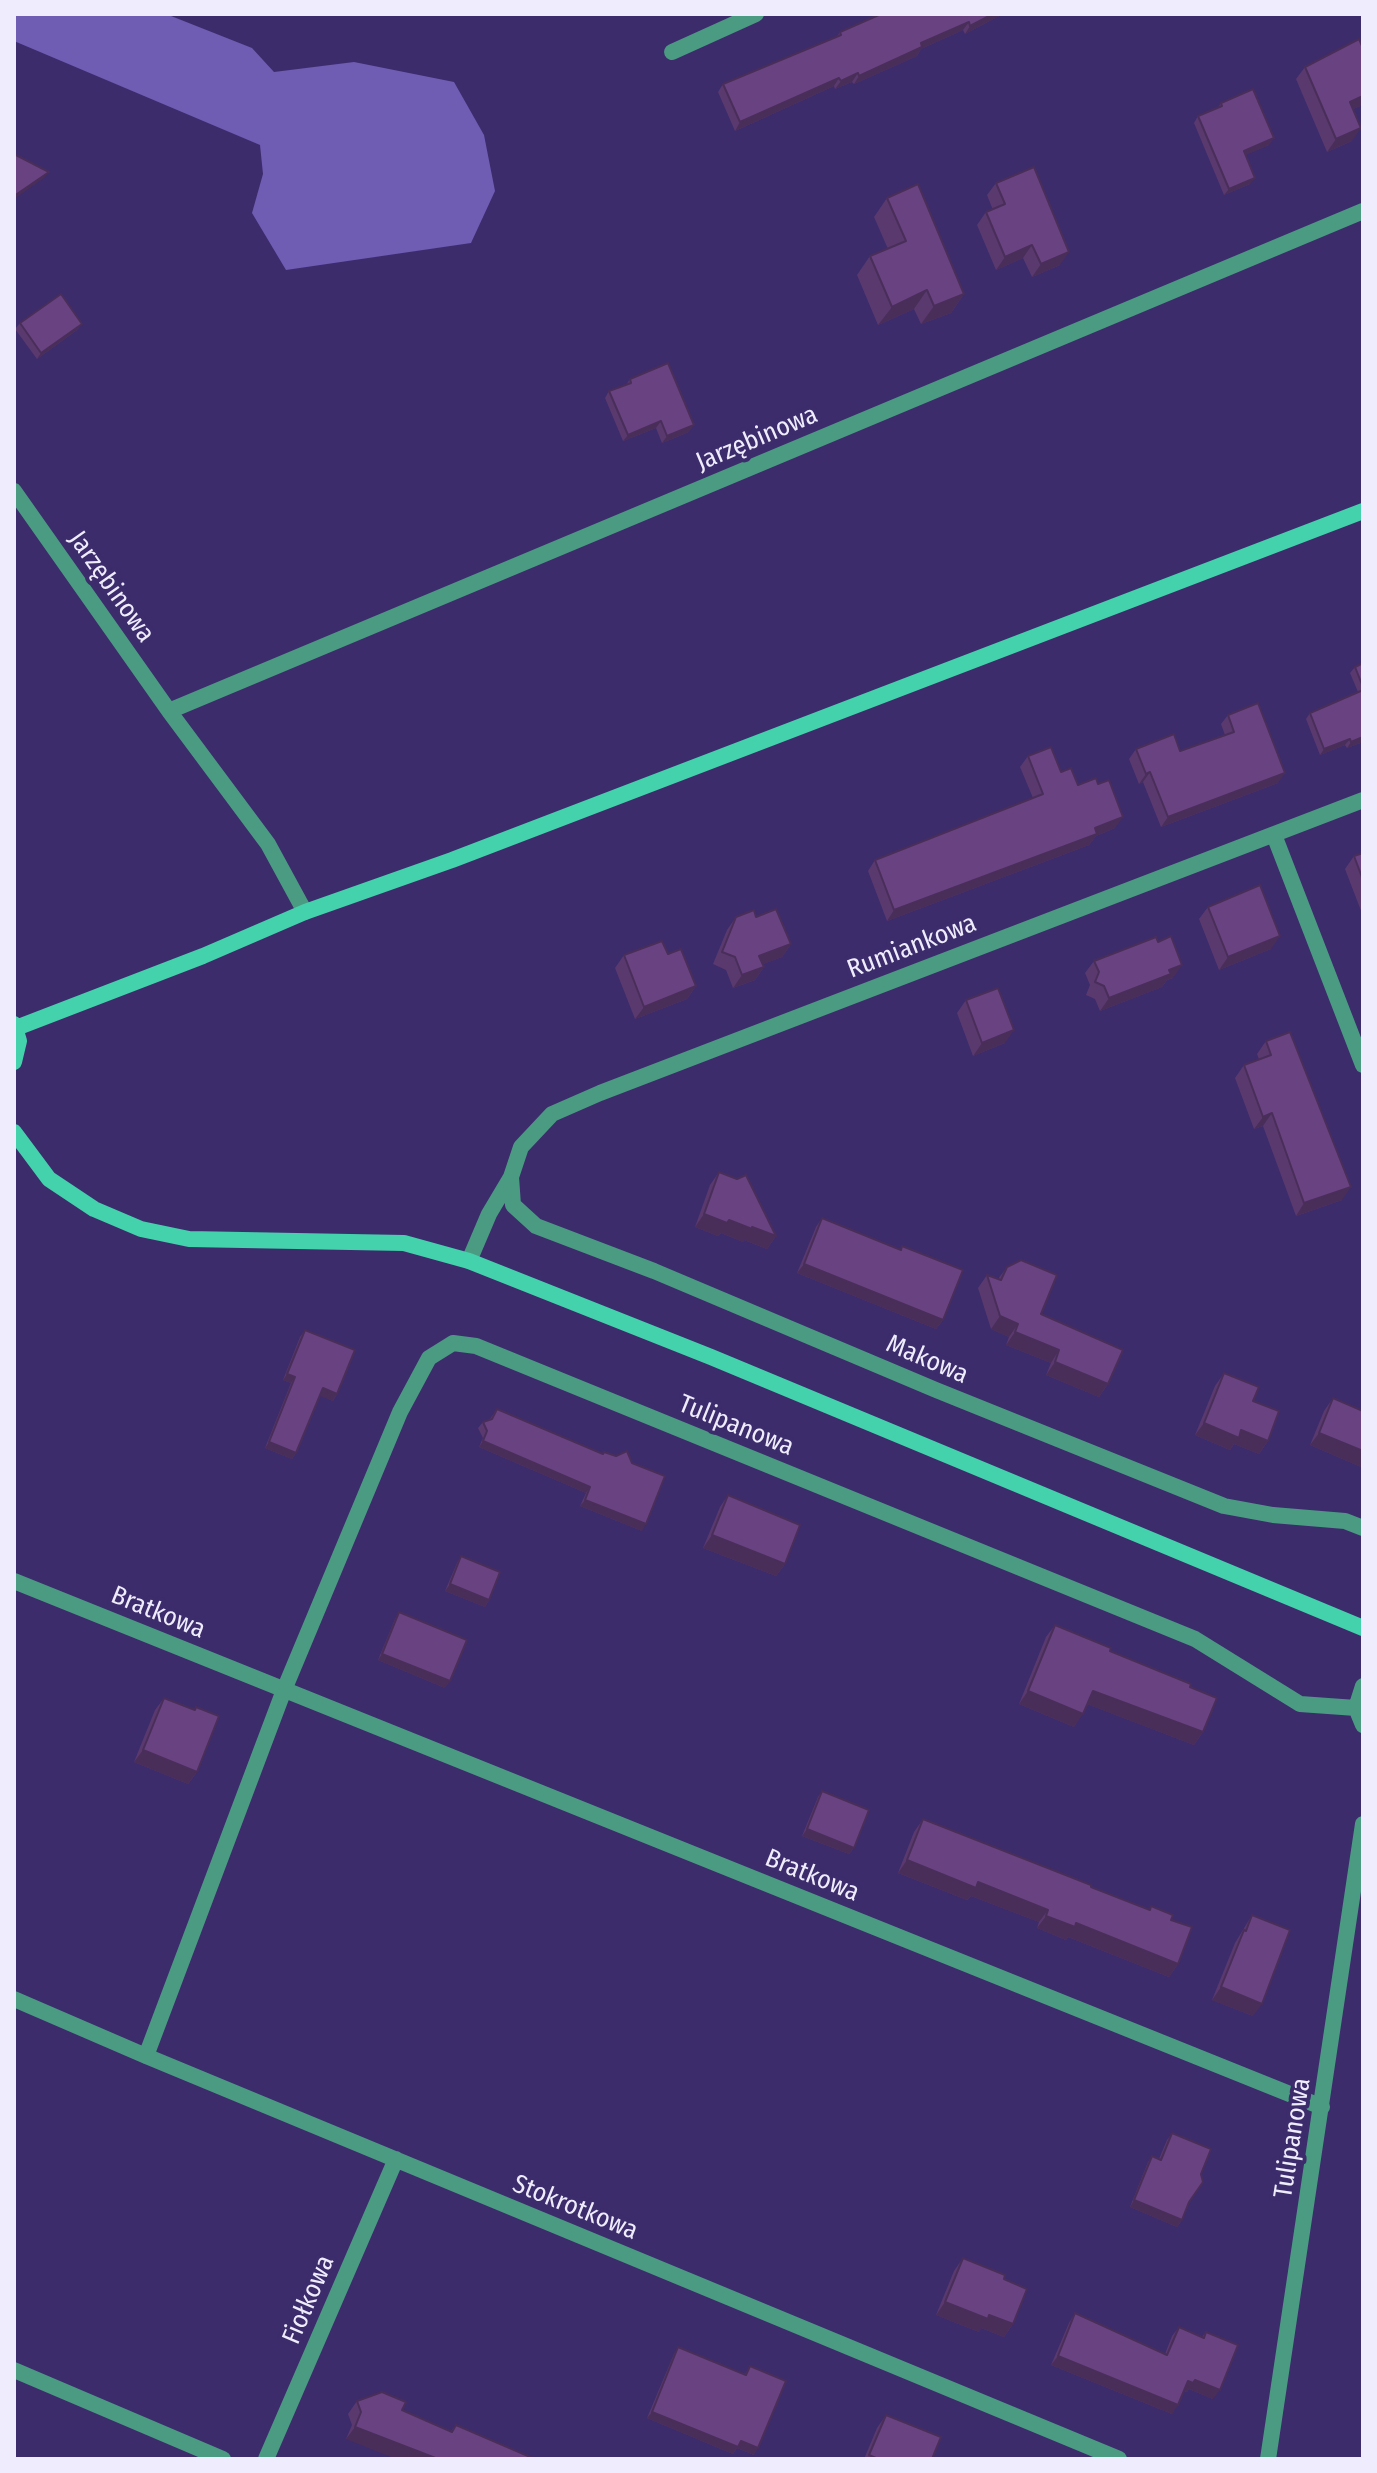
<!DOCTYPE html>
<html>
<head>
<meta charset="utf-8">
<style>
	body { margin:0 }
	#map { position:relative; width:1377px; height:2473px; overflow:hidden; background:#3c2c6c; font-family:"Fira Sans Condensed",sans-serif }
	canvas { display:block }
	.frame { position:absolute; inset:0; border:16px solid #efedfd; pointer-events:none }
</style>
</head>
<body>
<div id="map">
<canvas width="1377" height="2473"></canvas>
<div class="frame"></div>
</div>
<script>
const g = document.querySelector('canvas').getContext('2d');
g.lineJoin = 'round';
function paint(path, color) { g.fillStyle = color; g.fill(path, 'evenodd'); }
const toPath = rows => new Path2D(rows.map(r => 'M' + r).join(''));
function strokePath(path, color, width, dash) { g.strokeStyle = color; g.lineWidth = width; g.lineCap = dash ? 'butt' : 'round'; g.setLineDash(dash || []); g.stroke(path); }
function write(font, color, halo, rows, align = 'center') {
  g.font = font + ' "Fira Sans Condensed",sans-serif'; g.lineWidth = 8; g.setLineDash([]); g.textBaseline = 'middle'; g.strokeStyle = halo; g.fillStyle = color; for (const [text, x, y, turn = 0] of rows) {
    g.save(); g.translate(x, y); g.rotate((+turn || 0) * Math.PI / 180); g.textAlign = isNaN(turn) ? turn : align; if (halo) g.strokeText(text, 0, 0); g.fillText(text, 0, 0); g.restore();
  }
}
const water = toPath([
	[14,14,166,14,252,48,274,72,354,62,454,82,484,135,495,191,471,243,286,270,252,213,263,174,260,145,14,41]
]);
const street = toPath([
	[672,52,756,14],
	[14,491,169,711,268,844,305,912],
	[169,711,1363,211],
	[1274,835,1363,1065],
	[511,1177,513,1205,536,1226,654,1271,936,1390,1224,1506,1273,1515,1345,1521,1363,1528],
	[469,1261,489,1214,511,1177,521,1147,552,1114,600,1093,1363,800],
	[14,1581,1322,2107],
	[1363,1686,1356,1708,1363,1725],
	[14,1999,146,2056,1119,2459],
	[146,2056,284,1690,400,1412,429,1358,453,1343,476,1346,1195,1639,1300,1704,1356,1708],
	[14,2370,223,2459],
	[266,2459,396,2159],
	[1268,2459,1363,1824]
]);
const secondary = toPath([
	[14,1024,19,1041,14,1062],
	[16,1028,203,956,305,912,452,860,1363,511],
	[14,1132,49,1179,94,1209,141,1229,189,1239,404,1243,469,1261,711,1357,1363,1628]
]);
const wall = toPath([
	[881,14,1003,14,965,34,963,30,921,49,917,56,854,84,852,82,835,89,834,86,735,131,718,92,723,84,836,38,840,32],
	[1363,48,1363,105,1353,109,1352,141,1327,152,1296,79,1305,67],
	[1221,103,1269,145,1245,155,1250,184,1224,195,1194,123,1198,116,1217,109],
	[996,183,1060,265,1032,277,1023,258,996,270,977,225,986,212,993,210,987,195],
	[887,198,964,294,951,313,921,324,914,309,878,325,857,275,870,256,888,249,874,217],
	[20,323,82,324,77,330,37,359,15,329],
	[630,379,689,432,662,443,656,428,623,441,605,398,609,391,626,385],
	[1363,663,1363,742,1347,748,1345,745,1320,755,1306,719,1310,713,1358,692,1350,673,1355,667],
	[1228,715,1278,783,1161,827,1143,782,1139,784,1129,759,1136,749,1180,751,1225,735,1221,724],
	[1028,756,1061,772,1078,785,1115,828,1096,836,1089,845,887,921,868,871,875,860,1033,798,1020,767],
	[1363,853,1363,916,1345,869,1354,856],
	[1208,907,1271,949,1219,970,1199,919],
	[736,917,756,917,791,944,782,957,763,964,764,967,755,980,733,988,726,970,713,964,727,930],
	[624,955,696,986,687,999,635,1019,615,968],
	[1094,961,1173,978,1167,980,1162,987,1100,1011,1095,999,1086,995,1090,985,1085,973],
	[966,1000,1005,1043,973,1056,957,1013],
	[1266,1041,1342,1200,1296,1216,1263,1126,1254,1129,1235,1078,1244,1065,1259,1059,1257,1054],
	[719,1172,776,1236,767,1249,744,1240,743,1242,721,1233,718,1236,695,1227,710,1185],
	[822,1218,900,1250,902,1246,943,1320,936,1329,797,1273,816,1227],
	[1007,1267,1041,1314,1108,1384,1099,1397,1046,1375,1051,1363,1006,1345,1009,1337,991,1329,978,1288,987,1275,998,1279],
	[305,1330,337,1394,333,1401,320,1395,296,1453,292,1459,265,1448,291,1383,283,1380,300,1337],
	[1224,1373,1253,1401,1268,1441,1259,1454,1234,1444,1230,1450,1195,1435,1215,1386],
	[1333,1398,1361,1467,1310,1445,1324,1411],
	[497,1409,642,1531,580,1506,586,1493,479,1447,483,1438,478,1428,483,1422,490,1419],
	[728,1495,785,1564,776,1576,703,1548,720,1507],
	[461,1556,489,1600,485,1607,445,1591,457,1563],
	[399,1612,445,1688,378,1660,395,1619],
	[1055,1625,1110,1651,1190,1687,1203,1732,1194,1745,1087,1704,1074,1727,1019,1704,1046,1637],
	[164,1698,194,1710,196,1707,197,1772,188,1784,134,1762,155,1710],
	[822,1791,854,1848,849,1854,802,1836,818,1797],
	[923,1819,1091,1887,1149,1909,1151,1906,1171,1920,1178,1964,1169,1977,1068,1937,1066,1940,1037,1928,1039,1922,971,1896,967,1900,898,1873,914,1832],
	[1252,1915,1253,2016,1212,2000,1235,1943],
	[1172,2133,1182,2220,1177,2227,1130,2207,1148,2162,1152,2156,1159,2159,1167,2140],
	[963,2258,1004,2279,1013,2324,1004,2337,981,2328,979,2332,936,2315,954,2271],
	[1075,2313,1165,2354,1172,2336,1179,2327,1202,2337,1206,2332,1213,2399,1189,2389,1187,2392,1184,2391,1172,2414,1051,2365,1069,2323],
	[678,2347,745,2374,750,2366,754,2455,737,2448,733,2454,647,2418,674,2354],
	[357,2401,402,2410,451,2431,456,2425,535,2459,346,2439,352,2425,348,2414],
	[886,2415,932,2459,864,2459,877,2428]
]);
const shadedWall = toPath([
	[993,14,1003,14,965,34,970,26],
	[969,22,963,30,921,49,917,56,854,84,859,76,921,43],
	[858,73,852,82,835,89,841,81],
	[839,78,834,86,735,131,740,122],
	[1363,96,1363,105,1341,114,1350,102],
	[1361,128,1352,141,1327,152,1336,139],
	[1274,138,1269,145,1239,158,1244,151],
	[49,172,44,178,14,199,14,196],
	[1255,178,1250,184,1224,195,1229,189],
	[1032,245,1023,258,996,270,1005,257],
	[1069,252,1060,265,1032,277,1041,264],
	[927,290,914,309,878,325,892,307],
	[964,294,951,313,921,324,934,306],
	[82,324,77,330,37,359,41,353],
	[661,421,656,428,623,441,628,435],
	[694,425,689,432,662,443,667,436],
	[1363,737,1363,742,1347,748,1351,742],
	[1350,739,1345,745,1320,755,1324,749],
	[1150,772,1143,782,1139,784,1146,774],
	[1285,773,1278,783,1161,827,1168,817],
	[1123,817,1115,828,1096,836,1089,845,887,921,894,910],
	[1280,936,1271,949,1219,970,1228,957],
	[791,944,782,957,750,969,759,956],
	[1182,965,1173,978,1167,980,1162,987,1100,1011,1109,998],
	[764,967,755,980,733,988,742,975],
	[696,986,687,999,635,1019,644,1007],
	[1014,1030,1005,1043,973,1056,982,1043],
	[1272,1113,1263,1126,1254,1129,1263,1117],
	[1351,1187,1342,1200,1296,1216,1304,1203],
	[704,1214,752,1227,776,1236,767,1249,744,1240,743,1242,721,1233,718,1236,695,1227],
	[804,1264,943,1320,936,1329,797,1273],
	[1000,1316,1018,1324,1009,1337,991,1329],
	[1015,1332,1059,1350,1051,1363,1006,1345],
	[1055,1362,1108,1384,1099,1397,1046,1375],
	[287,1374,295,1377,291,1383,283,1380],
	[323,1388,337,1394,333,1401,318,1395],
	[1204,1423,1241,1430,1268,1441,1259,1454,1234,1444,1230,1450,1195,1435],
	[1319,1433,1363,1451,1363,1465,1361,1467,1310,1445],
	[483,1441,590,1487,586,1493,479,1447],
	[269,1442,296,1453,292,1459,265,1448],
	[585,1500,646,1524,642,1531,580,1506],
	[712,1535,785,1564,776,1576,703,1548],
	[450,1584,489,1600,485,1607,445,1591],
	[382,1654,450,1681,445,1688,378,1660],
	[1028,1691,1083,1714,1074,1727,1019,1704],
	[1093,1691,1203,1732,1194,1745,1084,1703],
	[143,1750,197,1772,188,1784,134,1762],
	[807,1829,854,1848,849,1854,802,1836],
	[907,1860,978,1882,1048,1910,1039,1922,971,1896,967,1900,898,1873],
	[1046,1916,1076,1923,1178,1964,1169,1977,1068,1937,1066,1940,1037,1928],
	[1221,1987,1262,2004,1253,2016,1212,2000],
	[1134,2200,1182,2220,1177,2227,1130,2207],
	[945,2302,989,2315,1013,2324,1004,2337,981,2328,979,2332,936,2315],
	[1058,2356,1178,2405,1172,2414,1051,2365],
	[1195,2380,1220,2390,1213,2399,1189,2389,1187,2392,1181,2390,1188,2381],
	[652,2412,741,2441,758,2448,754,2455,737,2448,733,2454,647,2418],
	[355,2427,438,2459,396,2459,346,2439]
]);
const building = toPath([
	[881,14,993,14,970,26,969,22,921,43,922,47,859,76,858,73,841,81,839,78,740,122,723,84,841,35,840,32,881,14],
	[1359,39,1363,48,1363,96,1350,102,1361,128,1336,139,1305,67,1359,39],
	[1253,89,1274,138,1244,151,1255,178,1229,189,1198,116,1222,106,1221,103,1253,89],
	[14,154,49,172,14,196,14,154],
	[1034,167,1069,252,1041,264,1032,245,1005,257,986,212,1005,204,996,183,1034,167],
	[918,184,964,294,934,306,927,290,892,307,870,256,906,241,887,198,918,184],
	[61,294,82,324,41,353,20,323,61,294],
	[668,363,694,425,667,436,661,421,628,435,609,391,631,383,630,379,668,363],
	[1363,663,1363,687,1355,667,1363,663],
	[1363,690,1363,737,1351,742,1350,739,1324,749,1310,713,1363,690],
	[1258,703,1285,773,1168,817,1150,772,1146,774,1136,749,1174,734,1180,751,1234,732,1228,715,1258,703],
	[1051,747,1061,772,1071,768,1078,785,1096,778,1098,784,1109,780,1123,817,1095,828,1097,834,894,910,875,860,1043,794,1028,756,1051,747],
	[1363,853,1363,880,1354,856,1363,853],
	[1260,885,1280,936,1228,957,1208,907,1260,885],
	[776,909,791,944,759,956,764,967,742,975,735,957,722,952,736,917,754,910,756,917,776,909],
	[1171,936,1182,965,1169,970,1171,974,1109,998,1104,986,1095,982,1099,972,1094,961,1156,937,1158,942,1171,936],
	[662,941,668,954,681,949,696,986,644,1007,624,955,662,941],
	[998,988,1014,1030,982,1043,966,1000,998,988],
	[1290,1032,1351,1187,1304,1203,1272,1113,1263,1117,1244,1065,1271,1055,1266,1041,1290,1032],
	[719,1172,737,1179,746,1175,776,1236,752,1227,752,1229,729,1220,727,1223,704,1214,719,1172],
	[822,1218,901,1250,902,1246,963,1270,943,1320,804,1264,822,1218],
	[1021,1260,1057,1275,1041,1314,1123,1350,1108,1384,1055,1362,1059,1350,1015,1332,1018,1324,1000,1316,987,1275,1001,1280,1007,1267,1021,1260],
	[305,1330,355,1350,337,1394,323,1388,296,1453,269,1442,295,1377,287,1374,305,1330],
	[1224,1373,1259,1387,1253,1401,1279,1411,1268,1441,1241,1430,1239,1438,1204,1423,1224,1373],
	[1333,1398,1363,1411,1363,1451,1319,1433,1333,1398],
	[497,1409,603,1454,604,1452,616,1456,627,1451,632,1463,665,1476,646,1524,585,1500,590,1487,483,1441,487,1431,483,1422,492,1419,497,1409],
	[728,1495,800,1525,785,1564,712,1535,728,1495],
	[461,1556,500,1572,489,1600,450,1584,461,1556],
	[399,1612,467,1640,450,1681,382,1654,399,1612],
	[1055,1625,1111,1648,1110,1651,1191,1684,1190,1687,1217,1698,1203,1732,1093,1691,1083,1714,1028,1691,1055,1625],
	[164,1698,195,1710,196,1707,219,1716,197,1772,143,1750,164,1698],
	[822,1791,869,1810,854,1848,807,1829,822,1791],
	[923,1819,1091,1885,1091,1887,1150,1910,1151,1906,1173,1915,1171,1920,1192,1927,1178,1964,1076,1923,1075,1927,1046,1916,1048,1910,978,1882,976,1888,907,1860,923,1819],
	[1252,1915,1290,1930,1262,2004,1221,1987,1244,1930,1246,1931,1252,1915],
	[1172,2133,1211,2149,1201,2174,1203,2182,1189,2202,1182,2220,1134,2200,1152,2156,1161,2160,1172,2133],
	[963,2258,1005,2275,1004,2279,1027,2289,1013,2324,989,2315,988,2319,945,2302,963,2258],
	[1075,2313,1167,2355,1179,2327,1204,2338,1206,2332,1238,2345,1220,2390,1195,2380,1193,2383,1188,2381,1178,2405,1058,2356,1075,2313],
	[678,2347,746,2375,750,2366,786,2381,758,2448,741,2441,738,2447,652,2412,678,2347],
	[382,2392,406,2402,402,2410,452,2432,456,2425,535,2459,438,2459,355,2427,361,2412,357,2401,382,2392],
	[886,2415,941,2437,932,2459,878,2459,869,2455,886,2415]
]);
const streetNames = [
	["Jarzębinowa",757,439,-23],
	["Jarzębinowa",111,587,55],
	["Rumiankowa",912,947,-21],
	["Makowa",927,1360,23],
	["Tulipanowa",736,1426,22],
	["Bratkowa",158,1613,22],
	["Bratkowa",812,1876,22],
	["Tulipanowa",1293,2138,-81],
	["Stokrotkowa",575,2208,22],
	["Fiołkowa",309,2300,-67]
];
paint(water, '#6f5cb3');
strokePath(street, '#4b9b83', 16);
strokePath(secondary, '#44d2ac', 16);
paint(wall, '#5a396f');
paint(shadedWall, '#4a2e5a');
paint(building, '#694281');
strokePath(building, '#4a2e5a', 2);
write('26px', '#efedfd', '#3c2c6c', streetNames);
</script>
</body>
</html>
